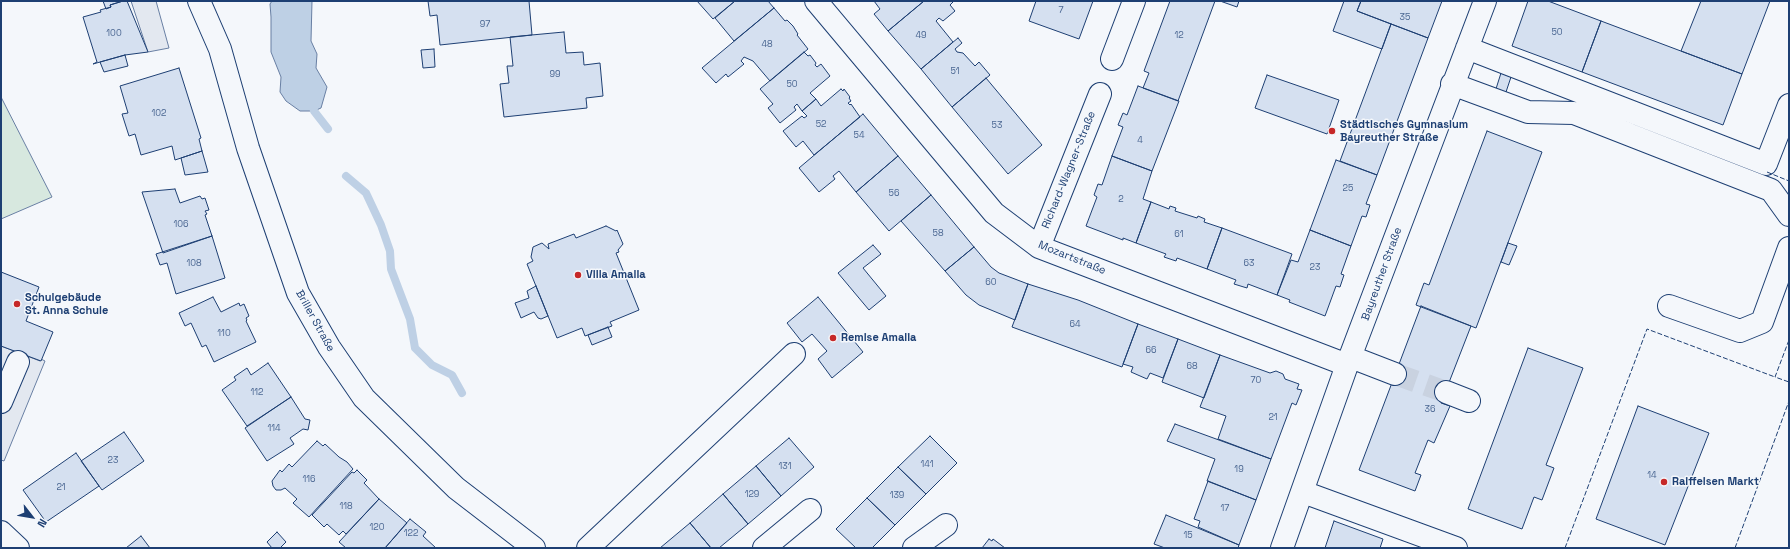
<!DOCTYPE html>
<html>
<head>
<meta charset="utf-8">
<style>
	body { margin:0 }
	#map { position:relative; width:1790px; height:549px; overflow:hidden; background:#f4f7fb; font-family:"Space Grotesk",sans-serif }
	canvas { display:block }
	.frame { position:absolute; inset:0; border:2px solid #1d3f73; pointer-events:none }
	.north { position:absolute; left:12px; top:497px; width:40px; height:40px; -webkit-text-stroke:3px #f4f7fb; paint-order:stroke; rotate:121deg; font-size:11px; font-weight:700; line-height:16px; text-align:center; color:#1d3f73 }
	.north::after { content:''; display:block; margin:auto; width:14px; height:18px; background:#1d3f73; clip-path:polygon(50% 0,100% 100%,50% 72%,0 100%) }
</style>
</head>
<body>
<div id="map">
<canvas width="1790" height="549"></canvas>
<div class="frame"></div>
<div class="north">N</div>
</div>
<script>
const g = document.querySelector('canvas').getContext('2d');
g.lineJoin = 'round';
function paint(path, color) { g.fillStyle = color; g.fill(path, 'evenodd'); }
const toPath = rows => new Path2D(rows.map(r => 'M' + r).join(''));
function strokePath(path, color, width, dash) { g.strokeStyle = color; g.lineWidth = width; g.lineCap = dash ? 'butt' : 'round'; g.setLineDash(dash || []); g.stroke(path); }
function write(font, color, halo, rows, align = 'center') {
  g.font = font + ' "Space Grotesk",sans-serif'; g.lineWidth = 3; g.setLineDash([]); g.textBaseline = 'middle'; g.strokeStyle = halo; g.fillStyle = color; for (const [text, x, y, turn = 0] of rows) {
    g.save(); g.translate(x, y); g.rotate((+turn || 0) * Math.PI / 180); g.textAlign = isNaN(turn) ? turn : align; if (halo) g.strokeText(text, 0, 0); g.fillText(text, 0, 0); g.restore();
  }
}
const green = toPath([
	[1,97,52,197,1,219,1,97]
]);
const parking = toPath([
	[131,1,156,1,169,48,148,52,131,1],
	[1,346,40,361,41,359,45,361,4,461,1,460,1,346]
]);
const water = toPath([
	[272,1,312,1,311,41,317,54,316,68,327,87,321,108,314,111,300,111,286,101,280,92,281,77,271,52,271,17,270,4,272,1]
]);
const stream = toPath([
	[314,111,328,129],
	[346,176,366,193,381,225,390,251,391,269,410,319,415,348,432,365,452,375,462,393]
]);
const building = toPath([
	[103,1,123,1,110,5,111,7,106,9,103,1],
	[123,1,127,1,148,52,125,55,93,64,97,62,83,17,101,12,100,10,111,7,110,5,123,1],
	[428,1,529,1,532,35,440,45,437,15,430,16,428,1],
	[697,1,735,1,713,19,697,1],
	[735,1,768,1,774,8,734,41,715,18,735,1],
	[874,1,924,1,888,31,874,14,880,9,874,1],
	[924,1,954,1,950,5,955,11,943,21,939,18,936,21,953,42,921,69,888,31,924,1],
	[1036,1,1093,1,1079,39,1029,21,1036,1],
	[1170,1,1215,1,1178,101,1143,88,1149,73,1144,71,1170,1],
	[1220,1,1239,1,1237,7,1220,1],
	[1361,1,1442,1,1428,38,1357,11,1361,1],
	[1361,1,1357,11,1391,24,1382,49,1333,31,1344,1,1361,1],
	[1528,1,1548,1,1601,21,1582,72,1512,46,1528,1],
	[1701,1,1770,1,1742,74,1681,51,1701,1],
	[774,8,785,21,787,20,793,26,798,34,797,35,808,49,770,81,753,61,744,57,741,61,744,64,728,77,726,74,716,83,702,68,774,8],
	[1601,21,1742,74,1723,125,1582,72,1601,21],
	[1391,24,1428,38,1377,175,1340,161,1391,24],
	[564,32,566,53,583,52,584,65,600,63,603,96,586,98,587,108,504,117,500,84,509,83,507,66,513,66,510,37,564,32],
	[958,38,962,43,955,49,957,52,963,53,975,66,979,62,990,75,952,107,921,69,958,38],
	[434,49,435,67,423,68,421,50,434,49],
	[804,52,808,56,810,55,816,63,815,65,817,67,821,64,830,76,810,93,816,99,802,111,797,104,794,107,796,110,780,123,768,108,773,104,760,89,804,52],
	[125,55,128,66,104,72,100,62,125,55],
	[179,68,201,138,199,139,202,151,175,160,172,146,141,155,135,134,129,136,122,114,128,113,120,86,179,68],
	[1501,73,1511,77,1505,95,1495,92,1501,73],
	[1267,75,1339,100,1327,134,1255,108,1267,75],
	[986,78,1042,145,1008,174,952,107,986,78],
	[1138,86,1179,101,1152,171,1112,156,1123,127,1118,125,1123,113,1127,115,1138,86],
	[841,89,843,91,844,89,850,97,849,98,851,101,848,103,850,105,851,104,860,117,814,155,803,141,796,147,783,131,802,116,804,118,807,116,802,111,816,99,821,106,841,89],
	[863,114,898,156,856,192,839,171,833,176,835,179,819,192,799,168,863,114],
	[1487,131,1542,152,1476,328,1416,305,1424,283,1429,285,1487,131],
	[202,151,208,172,185,175,181,158,202,151],
	[898,156,931,195,889,231,856,192,898,156],
	[1112,156,1152,171,1143,199,1151,202,1136,243,1123,238,1123,240,1086,226,1097,197,1094,195,1098,184,1102,185,1112,156],
	[1336,160,1377,175,1366,204,1370,205,1366,217,1362,216,1351,246,1310,230,1336,160],
	[175,189,180,203,200,196,202,199,205,198,209,210,205,211,207,214,205,215,212,236,163,253,142,192,175,189],
	[931,195,974,247,945,271,901,221,931,195],
	[1151,202,1169,209,1170,206,1176,208,1175,211,1197,218,1198,216,1205,219,1204,222,1222,228,1207,269,1177,258,1176,261,1164,257,1166,254,1136,243,1151,202],
	[606,226,616,231,617,230,623,244,618,250,619,252,616,253,639,310,610,322,612,326,585,336,582,328,557,338,527,264,533,261,531,257,533,247,542,243,549,249,548,244,574,234,576,238,606,226],
	[1222,228,1292,254,1277,295,1248,284,1247,288,1234,284,1236,280,1207,269,1222,228],
	[1310,230,1351,246,1341,274,1344,275,1340,287,1336,286,1325,316,1289,302,1290,300,1277,295,1291,260,1298,262,1310,230],
	[212,236,225,278,176,294,167,263,160,265,156,254,212,236],
	[1508,243,1517,246,1509,265,1501,262,1508,243],
	[873,245,881,254,863,268,886,296,869,310,838,273,873,245],
	[974,247,991,267,999,273,1028,284,1015,320,979,305,966,295,945,271,974,247],
	[1,272,39,287,26,321,53,332,41,361,1,346,1,272],
	[1028,284,1078,300,1138,324,1122,367,1012,327,1028,284],
	[536,286,548,316,541,319,538,318,534,312,521,318,515,303,529,298,527,291,536,286],
	[213,297,221,312,239,303,240,306,244,304,249,316,246,318,247,320,246,321,256,342,214,362,206,345,202,347,191,323,185,326,179,313,213,297],
	[818,297,863,352,832,378,818,359,827,351,812,334,802,342,787,323,818,297],
	[1421,306,1471,326,1441,403,1450,406,1434,443,1428,440,1415,473,1421,475,1415,491,1359,470,1421,306],
	[1138,324,1178,339,1163,378,1150,373,1147,379,1131,372,1133,367,1123,364,1138,324],
	[608,327,612,337,592,345,588,335,608,327],
	[1178,339,1220,355,1204,398,1162,382,1178,339],
	[1528,348,1583,368,1546,465,1554,468,1542,500,1534,497,1522,529,1468,509,1528,348],
	[1220,355,1270,373,1276,371,1283,374,1285,379,1299,384,1297,389,1302,390,1296,405,1292,403,1271,459,1218,439,1226,416,1200,407,1220,355],
	[268,363,291,397,247,426,222,390,236,380,234,377,247,368,251,375,268,363],
	[291,397,305,419,310,420,308,430,303,429,290,438,294,444,267,461,245,428,291,397],
	[1638,406,1709,433,1665,545,1596,519,1638,406],
	[1175,424,1271,459,1256,500,1207,481,1215,459,1167,441,1175,424],
	[124,432,144,461,102,490,81,461,124,432],
	[930,436,957,463,926,494,898,467,930,436],
	[789,438,814,467,781,496,756,466,789,438],
	[317,441,323,446,325,444,339,457,347,462,353,469,309,517,293,503,297,499,285,488,281,490,276,490,273,486,272,481,280,470,282,472,289,464,292,467,317,441],
	[76,453,99,486,46,522,23,490,76,453],
	[756,466,781,496,748,524,723,494,756,466],
	[898,467,926,494,895,525,867,498,898,467],
	[357,470,367,480,364,483,379,499,346,534,343,531,339,535,327,524,324,527,312,515,352,472,354,473,357,470],
	[1208,481,1256,500,1239,545,1198,527,1200,521,1194,519,1208,481],
	[723,494,748,524,719,548,711,548,690,523,723,494],
	[867,498,895,525,872,548,856,548,836,529,867,498],
	[379,499,407,523,385,548,346,548,339,542,379,499],
	[1166,515,1239,545,1238,548,1165,548,1154,544,1166,515],
	[410,519,426,532,423,536,436,548,385,548,410,519],
	[1334,521,1383,539,1380,548,1325,548,1334,521],
	[690,523,711,548,660,548,690,523],
	[277,532,286,542,280,548,272,548,267,542,277,532],
	[141,536,150,548,126,548,141,536],
	[989,539,992,541,993,539,1005,548,982,548,989,539]
]);
const minorTunnel = toPath([
	[1395,374,1446,392]
]);
const minor = toPath([
	[816,1,994,213,1039,247,1347,365],
	[1467,48,1766,164,1789,105],
	[1112,59,1134,1],
	[1452,84,1528,112,1574,113,1771,190,1789,215],
	[1039,247,1100,94],
	[1669,306,1740,331,1762,322,1789,248],
	[1351,357,1395,374],
	[1446,392,1469,401],
	[1,402,18,362],
	[1303,492,1456,548],
	[1,532,18,548],
	[588,548,794,354],
	[764,548,810,510],
	[914,548,946,525],
	[1282,548,1347,365,1485,1]
]);
const major = toPath([
	[199,1,220,49,248,148,298,293,329,347,364,398,456,488,534,548]
]);
const fence = toPath([
	[1767,172,1789,181],
	[1789,340,1775,377,1789,382],
	[1565,548,1647,329,1775,377],
	[1735,548,1789,401]
]);
const markers = [
	[1332,131,4,"#c62828"],
	[578,275,4,"#c62828"],
	[17,304,4,"#c62828"],
	[833,338,4,"#c62828"],
	[1664,482,4,"#c62828"]
];
const numberNames = [
	["7",1061,11],
	["35",1405,18],
	["97",485,25],
	["50",1557,33],
	["100",114,34],
	["49",921,36],
	["12",1179,36],
	["48",767,45],
	["51",955,72],
	["99",555,75],
	["50",792,85],
	["102",159,114],
	["52",821,125],
	["53",997,126],
	["54",859,136],
	["4",1140,141],
	["25",1348,189],
	["56",894,194],
	["2",1121,200],
	["106",181,225],
	["58",938,234],
	["61",1179,235],
	["108",194,264],
	["63",1249,264],
	["23",1315,268],
	["60",991,283],
	["64",1075,325],
	["110",224,334],
	["66",1151,351],
	["68",1192,367],
	["70",1256,381],
	["112",257,393],
	["36",1430,410],
	["21",1273,418],
	["114",274,429],
	["23",113,461],
	["141",927,465],
	["131",785,467],
	["19",1239,470],
	["14",1652,476],
	["116",309,480],
	["21",61,488],
	["129",752,495],
	["139",897,496],
	["118",346,507],
	["17",1225,509],
	["120",377,528],
	["122",411,534],
	["15",1188,536]
];
const poiNames = [
	["Städtisches Gymnasium",1340,125],
	["Bayreuther Straße",1340,138],
	["Villa Amalia",586,275],
	["Schulgebäude",25,298],
	["St. Anna Schule",25,311],
	["Remise Amalia",841,338],
	["Raiffeisen Markt",1672,482]
];
const streetNames = [
	["Richard-Wagner-Straße",1069,170,-68],
	["Mozartstraße",1072,258,22],
	["Bayreuther Straße",1382,274,-70],
	["Briller Straße",315,321,61]
];
paint(green, '#d7e8df');
strokePath(green, '#687fa3', 1);
paint(parking, '#e3e8f0');
strokePath(parking, '#687fa3', 1);
paint(water, '#bed0e5');
strokePath(water, '#687fa3', 1);
strokePath(stream, '#bed0e5', 8);
paint(building, '#d5e0f0');
strokePath(building, '#1d3f73', 1);
strokePath(minorTunnel, '#c9d2e0', 22, [22, 11]);
strokePath(minor, '#1d3f73', 24);
strokePath(major, '#1d3f73', 24);
strokePath(minor, '#f4f7fb', 22);
strokePath(major, '#f4f7fb', 22);
strokePath(fence, '#1d3f73', 1, [5, 2]);
for (const [x, y, r, color] of markers) { const dot = new Path2D(); dot.arc(x, y, r, 0, 2 * Math.PI); g.fillStyle = color; g.fill(dot); strokePath(dot, '#f4f7fb', 1.5); }
write('9px', '#4b6792', null, numberNames);
write('bold 11px', '#1d3f73', '#f4f7fb', poiNames, 'left');
write('11px', '#1d3f73', '#f4f7fb', streetNames);
</script>
</body>
</html>
